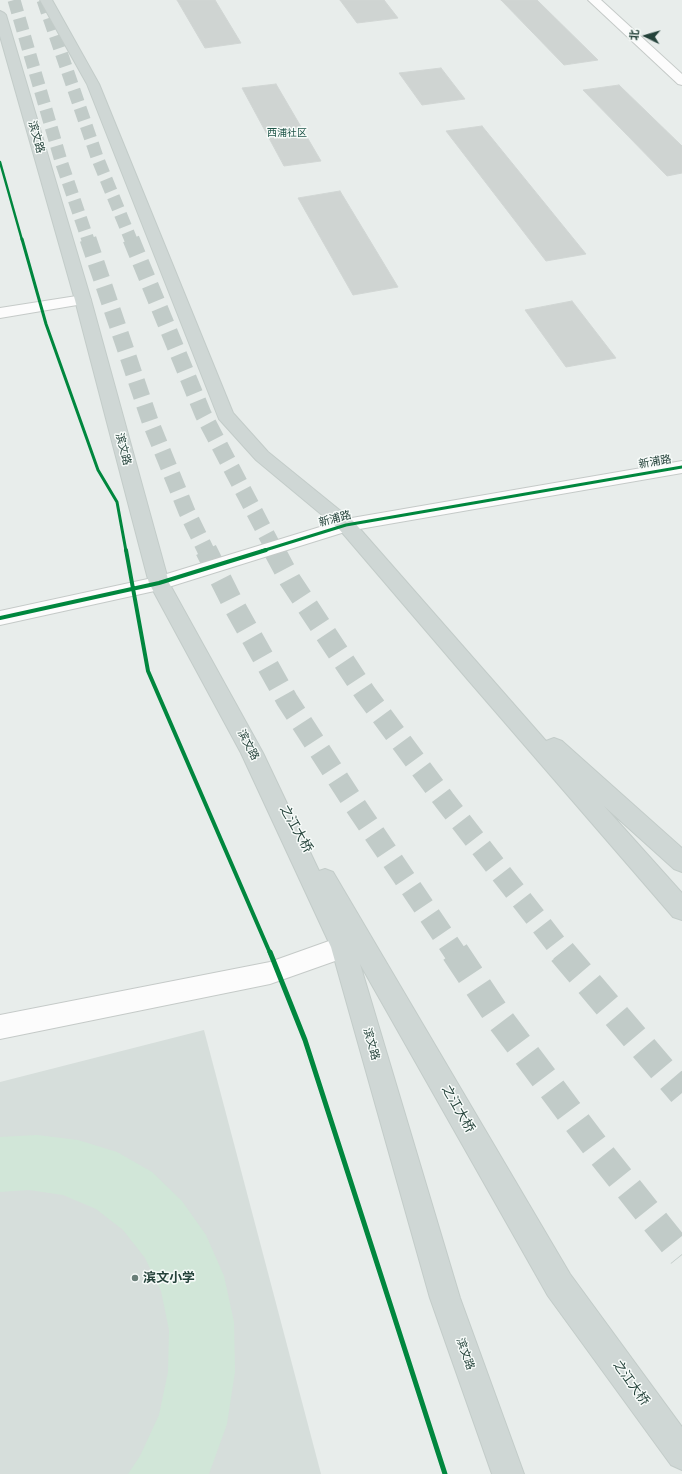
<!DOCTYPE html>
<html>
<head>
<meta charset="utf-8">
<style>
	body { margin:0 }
	#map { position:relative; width:682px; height:1474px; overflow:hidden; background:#e8edeb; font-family:"IBM Plex Sans","Noto Sans SC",sans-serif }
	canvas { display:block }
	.north { position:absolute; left:626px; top:16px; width:40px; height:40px; -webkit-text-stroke:3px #f7fbf9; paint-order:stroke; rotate:275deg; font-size:11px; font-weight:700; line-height:16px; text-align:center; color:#24423a }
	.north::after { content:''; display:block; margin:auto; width:14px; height:18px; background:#24423a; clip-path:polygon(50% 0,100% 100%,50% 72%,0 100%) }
</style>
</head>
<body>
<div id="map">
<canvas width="682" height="1474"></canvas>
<div class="north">北</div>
</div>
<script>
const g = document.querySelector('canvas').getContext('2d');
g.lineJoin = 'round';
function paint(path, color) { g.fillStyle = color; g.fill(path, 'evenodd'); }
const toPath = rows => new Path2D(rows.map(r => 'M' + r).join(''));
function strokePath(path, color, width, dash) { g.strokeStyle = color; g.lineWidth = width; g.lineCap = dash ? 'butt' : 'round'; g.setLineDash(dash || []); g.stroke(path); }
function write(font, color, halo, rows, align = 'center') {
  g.font = font + ' "IBM Plex Sans","Noto Sans SC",sans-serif'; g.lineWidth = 3; g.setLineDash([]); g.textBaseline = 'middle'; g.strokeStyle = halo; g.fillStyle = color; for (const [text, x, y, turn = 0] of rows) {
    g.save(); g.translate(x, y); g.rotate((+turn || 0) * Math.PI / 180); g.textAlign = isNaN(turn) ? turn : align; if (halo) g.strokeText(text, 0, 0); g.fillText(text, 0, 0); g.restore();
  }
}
const built = toPath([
	[204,1030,321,1474,0,1474,0,1082]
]);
const green = toPath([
	[37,1135,78,1140,117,1152,152,1172,182,1201,206,1235,224,1276,234,1322,235,1372,227,1424,209,1474,128,1474,140,1456,159,1415,168,1372,169,1330,161,1291,145,1258,123,1230,96,1209,63,1195,29,1190,0,1192,0,1137]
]);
const building = toPath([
	[177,0,215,0,241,43,205,48,177,0],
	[340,0,384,0,398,18,357,23,340,0],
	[501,0,537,0,598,60,564,65,501,0],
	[441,68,465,99,422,105,399,73,441,68],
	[276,84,321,161,284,166,242,88,276,84],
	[619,85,682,146,682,173,667,176,583,90,619,85],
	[482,126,586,254,546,261,446,131,482,126],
	[340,191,398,287,353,295,298,198,340,191],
	[572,301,616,358,566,367,525,310,572,301]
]);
const highwayTunnelFar3 = toPath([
	[14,0,61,161,88,240],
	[43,0,97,157,131,240]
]);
const highwayTunnelFar2 = toPath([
	[88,239,150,421,187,512,206,551],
	[131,239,203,414,275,551]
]);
const highwayTunnelFar1 = toPath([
	[206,550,232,602,287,700,353,802,455,953],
	[274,550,290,580,365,693,445,801,563,953]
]);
const highwayTunnel = toPath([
	[455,952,499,1018,601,1154,682,1255],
	[562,952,682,1093]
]);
const minor = toPath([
	[588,0,601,0,682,74,682,85,678,84,588,0],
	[83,295,89,297,91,300,89,303,0,318,0,308,83,295],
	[682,461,682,473,348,531,159,590,0,625,0,611,157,577,346,519,682,461],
	[343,936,352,939,355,947,352,955,270,984,0,1039,0,1015,270,962,343,936]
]);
const major = toPath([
	[40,0,52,0,99,84,233,413,268,452,353,521,546,741,554,738,562,741,682,848,682,872,674,869,604,806,682,893,682,920,673,917,469,681,339,529,256,460,219,419,87,84,40,0],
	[0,11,4,13,6,15,91,300,169,583,263,753,319,871,325,869,333,872,570,1274,682,1427,682,1470,671,1465,548,1296,360,964,460,1298,524,1474,492,1474,430,1298,331,947,241,753,149,583,75,300,0,36,0,11]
]);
const cyclewayFar3 = toPath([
	[0,162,22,240]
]);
const cyclewayFar2 = toPath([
	[22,239,46,324,98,470,117,502,126,551],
	[262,551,346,525,682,467]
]);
const cyclewayFar1 = toPath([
	[126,550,148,671,270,953],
	[0,618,159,583,266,550]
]);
const cycleway = toPath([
	[270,952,305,1040,445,1474]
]);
const markers = [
	[135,1278,4,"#697e78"]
];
const farNeighbourhoodnames = [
	["西浦社区",287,133]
];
const streetNames = [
	["滨文路",36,137,74],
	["滨文路",123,449,75],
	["新浦路",655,462,-10],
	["新浦路",335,519,-15],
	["滨文路",248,745,62],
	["滨文路",371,1044,74],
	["滨文路",465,1354,70]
];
const nearStreetnames = [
	["之江大桥",296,829,60],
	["之江大桥",458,1109,60],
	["之江大桥",631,1383,54]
];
const nearPoinames = [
	["滨文小学",143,1278]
];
paint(built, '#d6dedb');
paint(green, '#d1e6d8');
paint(building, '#cfd4d2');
strokePath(building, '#d1d6d4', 1);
strokePath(highwayTunnelFar3, '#c1cbc8', 13, [13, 6]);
strokePath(highwayTunnelFar2, '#c1cbc8', 17, [17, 8]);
strokePath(highwayTunnelFar1, '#c1cbc8', 22, [22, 11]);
strokePath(highwayTunnel, '#c1cbc8', 28, [28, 14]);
strokePath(minor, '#c5cac8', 2);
strokePath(major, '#c3ccc9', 2);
paint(minor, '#fcfcfc');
paint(major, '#cfd7d5');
strokePath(cyclewayFar3, '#00873e', 2.5);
strokePath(cyclewayFar2, '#00873e', 3);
strokePath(cyclewayFar1, '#00873e', 4);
strokePath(cycleway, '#00873e', 5);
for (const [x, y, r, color] of markers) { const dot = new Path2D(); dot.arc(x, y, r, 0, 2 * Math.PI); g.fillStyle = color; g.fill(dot); strokePath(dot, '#f7fbf9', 1.5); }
write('10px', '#1f5548', '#f7fbf9', farNeighbourhoodnames);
write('11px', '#24423a', '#f7fbf9', streetNames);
write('13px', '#24423a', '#f7fbf9', nearStreetnames);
write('bold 13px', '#24423a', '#f7fbf9', nearPoinames, 'left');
</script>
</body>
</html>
